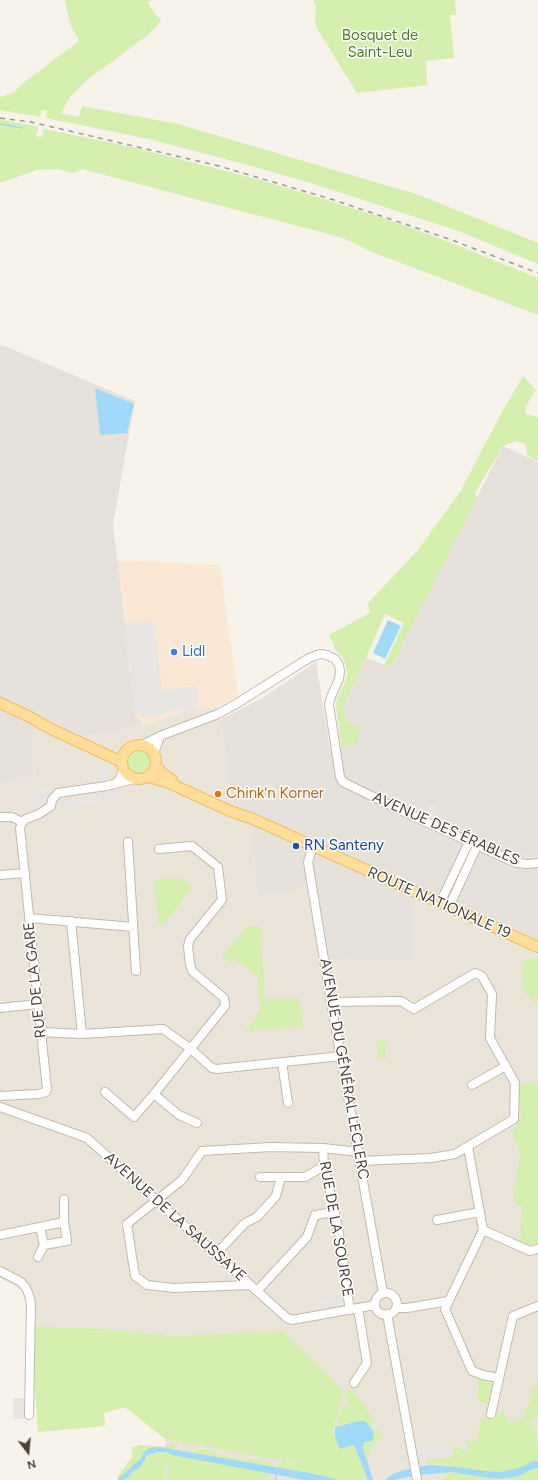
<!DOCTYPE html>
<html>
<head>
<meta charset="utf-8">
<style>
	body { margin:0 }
	#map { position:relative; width:538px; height:1480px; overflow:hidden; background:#f7f2ea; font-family:Figtree,sans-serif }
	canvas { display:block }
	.north { position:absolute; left:8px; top:1432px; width:40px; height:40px; -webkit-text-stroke:3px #fff; paint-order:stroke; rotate:164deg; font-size:11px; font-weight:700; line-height:16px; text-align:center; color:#4c4337 }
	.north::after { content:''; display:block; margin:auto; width:14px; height:18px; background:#4c4337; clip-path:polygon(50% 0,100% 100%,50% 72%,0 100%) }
</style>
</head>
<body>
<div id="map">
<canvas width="538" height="1480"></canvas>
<div class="north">N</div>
</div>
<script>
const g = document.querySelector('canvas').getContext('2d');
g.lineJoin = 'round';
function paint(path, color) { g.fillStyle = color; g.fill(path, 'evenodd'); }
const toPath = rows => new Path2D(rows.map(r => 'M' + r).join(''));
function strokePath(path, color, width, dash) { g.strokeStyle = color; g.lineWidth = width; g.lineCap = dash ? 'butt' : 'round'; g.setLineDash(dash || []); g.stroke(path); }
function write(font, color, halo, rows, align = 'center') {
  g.font = font + ' Figtree,sans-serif'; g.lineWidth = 3; g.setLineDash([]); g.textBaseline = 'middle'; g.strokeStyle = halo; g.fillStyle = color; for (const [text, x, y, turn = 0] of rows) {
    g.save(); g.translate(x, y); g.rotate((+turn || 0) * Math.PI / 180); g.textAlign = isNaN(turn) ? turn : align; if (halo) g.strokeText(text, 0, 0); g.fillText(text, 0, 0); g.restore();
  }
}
const residential = toPath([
	[218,707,233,803,251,827,257,897,311,886,415,890,538,942,538,1480,163,1480,165,1439,323,1467,344,1391,283,1331,172,1336,105,1329,30,1326,23,1290,0,1278,0,785,9,778,34,777,29,712,82,735,143,726,185,710]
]);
const commercial = toPath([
	[117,560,220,565,238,696,218,707,185,710,143,726,135,714]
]);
const industrial = toPath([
	[0,344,135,401,113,524,135,714,143,726,82,735,30,712,34,777,9,778,0,785],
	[503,446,538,462,538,942,415,890,411,960,326,959,311,886,257,897,251,827,233,803,220,720,264,697,316,662,330,750,341,747,347,722,343,707,366,658,391,667]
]);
const green = toPath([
	[65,0,154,0,147,2,161,21,148,35,86,81,70,97,61,113,79,117,82,106,178,124,419,195,538,243,538,264,461,232,314,184,244,164,149,139,46,118,47,111,41,110,40,117,0,110,0,97,13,93,23,83,79,41,70,24],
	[313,0,455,0,456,15,450,15,454,58,426,61,427,85,357,93,316,27,315,20,316,6],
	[0,119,38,127,36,136,42,137,44,129,132,147,253,178,317,197,381,217,449,242,538,278,538,315,372,252,343,238,82,169,73,173,58,169,37,170,0,183],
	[523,376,536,390,526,406,525,414,538,417,538,461,527,455,526,444,515,441,503,446,475,493,477,498,391,667,384,665,404,623,385,614,366,658,343,707,347,722,361,729,356,744,341,747,336,703,347,677,346,665,342,657,335,649,329,635,370,613,368,603,418,550,460,492,502,412],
	'127 762a12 12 0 1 1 24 0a12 12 0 1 1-24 0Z',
	[180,878,192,887,165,923,159,924,154,880],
	[248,926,260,926,265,999,299,999,303,1026,246,1032,261,1008,257,976,235,959,231,963,222,956],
	[534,957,538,959,538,1004,529,997,523,987,522,973,525,961],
	[377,1041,385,1041,386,1058,378,1058],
	[524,1083,538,1083,538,1249,520,1245,522,1206,517,1205,513,1200,520,1155,519,1147,512,1133,521,1117,519,1088],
	[30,1326,105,1329,172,1336,283,1331,344,1391,332,1435,335,1434,340,1449,354,1445,368,1480,338,1480,276,1468,276,1465,285,1461,290,1464,295,1465,296,1463,165,1439,125,1407,104,1413,105,1426,38,1432],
	[538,1375,538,1416,530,1420,535,1430,538,1445,538,1480,444,1480,448,1464,426,1463,427,1459,453,1457,453,1446,466,1452,468,1447,466,1441,477,1441,482,1417,496,1419,496,1414,503,1411,509,1424,522,1419,532,1395,530,1391,536,1386],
	[482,1378,489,1379,495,1385,492,1396,490,1396,487,1404,477,1400,479,1387,476,1381],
	[348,1389,352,1390,356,1396,366,1408,374,1423,371,1429,368,1424,364,1421,359,1421,338,1425,338,1418,342,1407,345,1407,349,1403,346,1394],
	[378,1430,384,1438,376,1440,375,1444,372,1444,369,1447,371,1452,368,1454,367,1463,363,1448,363,1442,372,1441,374,1437,373,1431],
	[173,1443,177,1445,177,1449,193,1451,201,1449,217,1453,223,1456,260,1460,273,1464,270,1476,270,1478,272,1480,166,1480,169,1464,166,1466,163,1480,121,1480,117,1477,132,1457,132,1447,141,1445,168,1447]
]);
const parking = toPath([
	[150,620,150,625,154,624,162,690,197,686,199,703,195,703,196,708,164,712,164,715,142,718,141,713,135,714,124,623],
	[107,765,109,780,101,781,99,771,95,772,94,767],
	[52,787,52,793,44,808,36,813,29,813,29,809,35,809,35,788],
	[116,791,118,797,112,799,62,810,61,803],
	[428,803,440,808,434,820,423,815],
	[345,1295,346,1305,316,1310,315,1300],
	[13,1398,27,1398,27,1419,13,1419],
	[453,1446,453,1457,419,1460,417,1448]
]);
const water = toPath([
	[95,388,134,404,127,433,100,435],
	[388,620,401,626,385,659,373,653],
	[359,1421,364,1421,368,1424,373,1431,374,1437,372,1441,364,1442,363,1448,373,1480,368,1480,354,1445,340,1449,335,1437,335,1427],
	[159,1447,315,1474,338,1480,304,1480,172,1455,167,1452,157,1452,146,1456,145,1460,139,1468,131,1473,128,1478,124,1480,117,1480,140,1459,145,1451,149,1448],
	[534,1461,538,1461,538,1468,535,1468,517,1477,496,1479,451,1472,412,1476,395,1480,385,1480,393,1474,408,1469,412,1471,422,1466,431,1465,457,1467,484,1471,500,1472,519,1468]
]);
const stream = toPath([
	[0,124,22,128],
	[275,1480,277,1473]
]);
const minor = toPath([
	[142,745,160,736,218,714,236,704,309,658,320,654,327,655,335,659,339,665,340,671,339,679,331,697,329,704,340,777,343,782,398,809,516,863,528,864,538,863],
	[154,754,160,736],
	[115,784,120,778,123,770],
	[0,817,12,817,22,822],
	[22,822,26,819,39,814,51,806,52,800,58,793,106,786,134,779],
	[128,842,136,971],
	[313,846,308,862,331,1002,383,1293],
	[0,875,25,873],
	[440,903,469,842],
	[449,907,477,846],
	[29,918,133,927],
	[71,921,82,1034],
	[331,1002,401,1001,414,1009,475,973,482,976,492,994,490,1038,515,1083,514,1119,455,1154,431,1158,360,1161],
	[0,1008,38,1004],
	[41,1032,82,1034,163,1029,191,1049,212,1068,217,1069,341,1056],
	[282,1062,288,1103],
	[472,1085,506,1066],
	[105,1092,134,1117,154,1094,225,1006,224,998,192,971,190,964,188,946,190,939,222,900,218,867,192,846,159,849],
	[154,1094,179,1115,197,1123],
	[0,1096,38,1094,46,1092,47,1089,20,828,22,822],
	[0,1107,87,1138,287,1318,292,1320,375,1305],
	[468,1147,483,1230],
	[323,1148,324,1166,335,1212,345,1268,346,1286,350,1310],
	[260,1177,305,1177,324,1166],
	[437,1220,480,1212],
	[40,1227,44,1245,67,1241,64,1222,64,1199],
	[483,1230,445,1309,472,1371,483,1375,499,1378],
	[483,1230,530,1251,538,1249],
	[0,1235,64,1222],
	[216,1254,245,1223,257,1217,276,1196,281,1177],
	[38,1257,44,1245],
	[0,1271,21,1282,26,1288,29,1295,31,1304,29,1415],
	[250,1285,174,1288,147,1285,135,1276,127,1224,182,1180,202,1151,271,1147,323,1148,359,1152],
	[257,1291,307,1237,315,1215,335,1212],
	'375 1304a11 11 0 1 1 22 0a11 11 0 1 1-22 0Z',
	[396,1308,407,1308,448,1301],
	[387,1314,417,1480],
	[354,1383,367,1363,358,1308],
	[491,1414,513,1316,538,1306]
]);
const major = toPath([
	[0,703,30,717,49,728,122,762],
	'122 762a17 17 0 1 1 34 0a17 17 0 1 1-34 0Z',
	[156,766,162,773,172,780],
	[149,777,169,783,230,811,253,819,538,947]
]);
const rail = toPath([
	[0,118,31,122,219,166,334,200,449,239,538,273]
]);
const markers = [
	[174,652,4,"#3f7fe0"],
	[218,794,4,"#e8710a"],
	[296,846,4,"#1a4fb4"]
];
const parkNames = [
	["Bosquet de",380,36],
	["Saint-Leu",380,53]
];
const shopNames = [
	["Lidl",182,652]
];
const foodNames = [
	["Chink'n Korner",226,794]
];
const streetNames = [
	["AVENUE DES ÉRABLES",446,829,24],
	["ROUTE NATIONALE 19",439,903,24],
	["RUE DE LA GARE",35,980,-96],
	["AVENUE DU GÉNÉRAL LECLERC",344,1069,80],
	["AVENUE DE LA SAUSSAYE",175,1217,42],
	["RUE DE LA SOURCE",336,1229,80]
];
const transitNames = [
	["RN Santeny",304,846]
];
paint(residential, '#ebe4d8');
paint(commercial, '#fae8d4');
paint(industrial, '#e6e1db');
paint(green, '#d5efaf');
paint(parking, '#e8e5e2');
paint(water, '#a1d9f9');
strokePath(stream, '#a1d9f9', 1.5);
strokePath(minor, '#c4baab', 10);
strokePath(major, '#f1be5e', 12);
strokePath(minor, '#fff', 8);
strokePath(major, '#ffde9b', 10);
strokePath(rail, '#999', 1.5, [5, 5]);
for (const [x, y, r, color] of markers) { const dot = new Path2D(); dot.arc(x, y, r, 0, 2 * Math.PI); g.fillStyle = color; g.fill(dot); strokePath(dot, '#fff', 1.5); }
write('15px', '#4a8021', '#fff', parkNames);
write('15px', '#366cbe', '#fff', shopNames, 'left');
write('15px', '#c56008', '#fff', foodNames, 'left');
write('15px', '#4c4337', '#fff', streetNames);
write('15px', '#164399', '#fff', transitNames, 'left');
</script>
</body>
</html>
